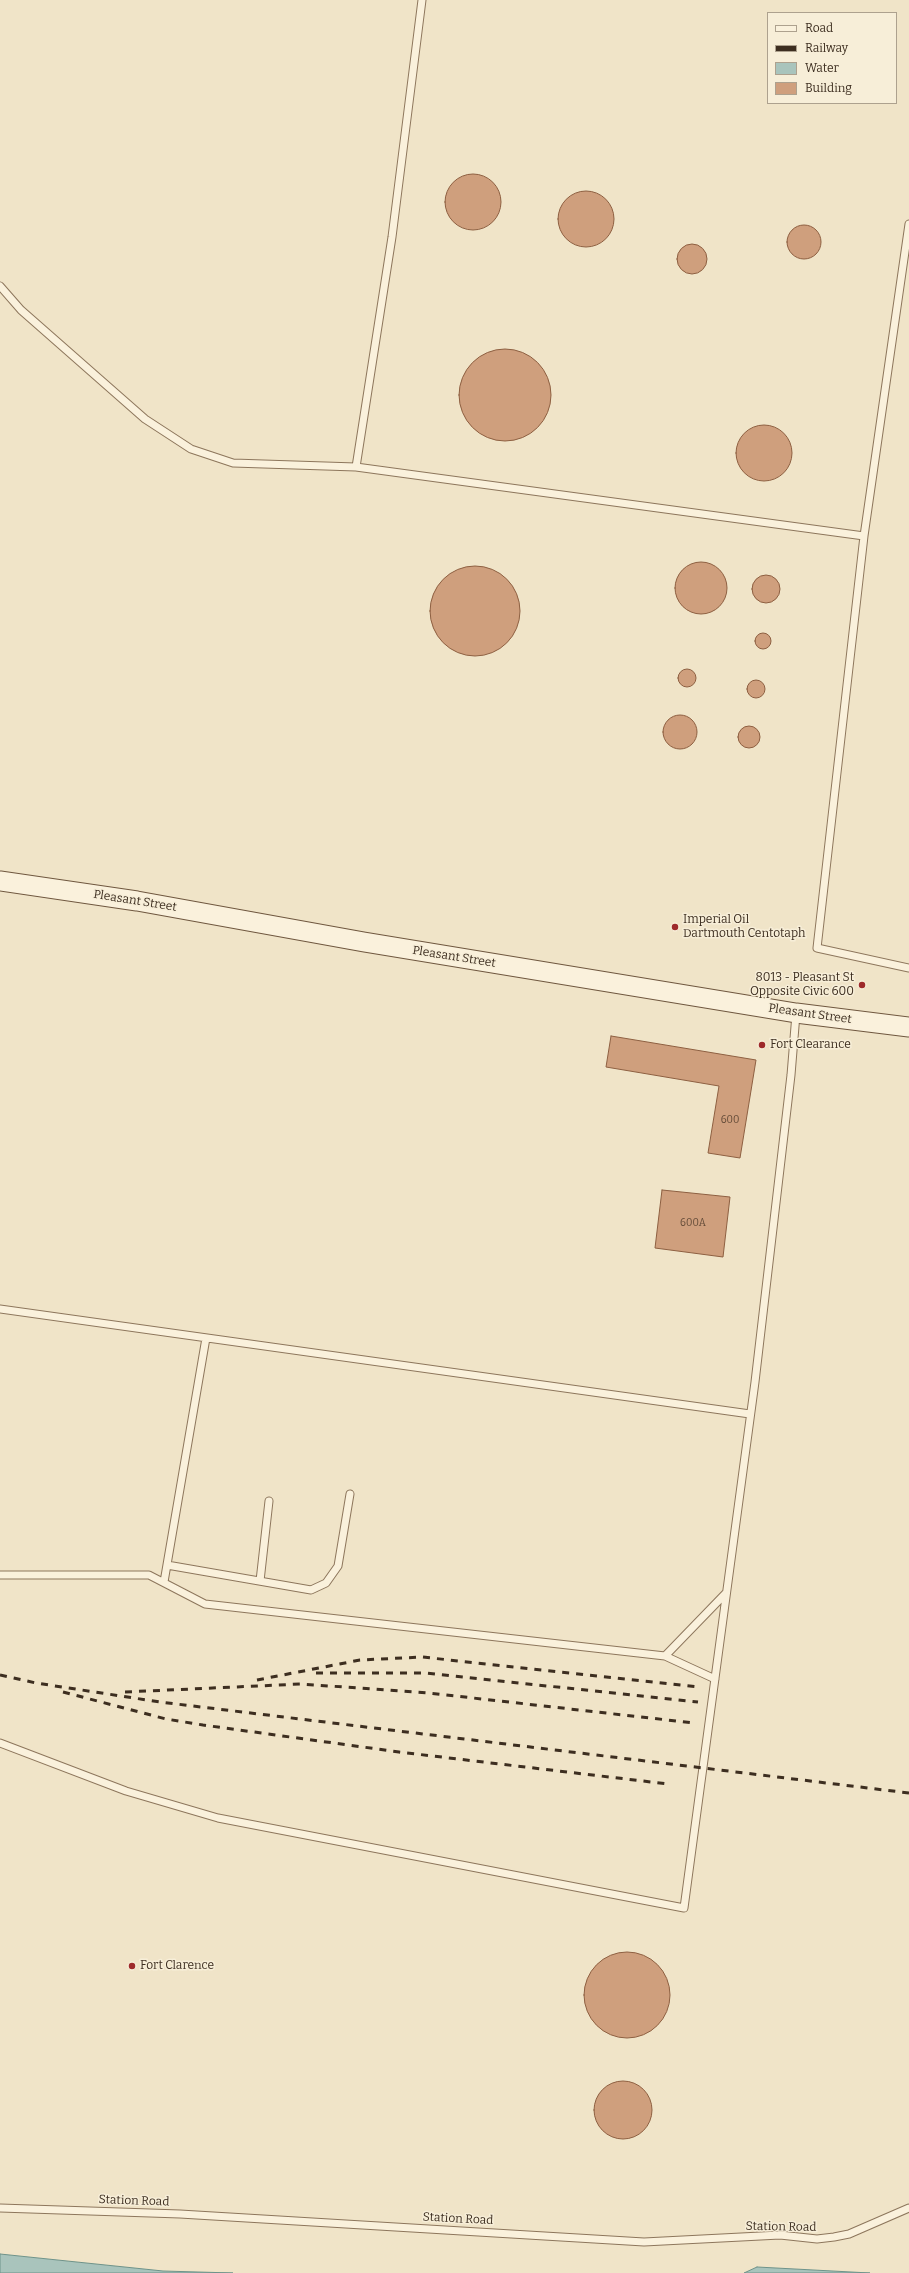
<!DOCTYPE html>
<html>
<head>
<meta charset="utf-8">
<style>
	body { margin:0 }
	#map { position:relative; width:909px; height:2273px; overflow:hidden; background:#f0e4c8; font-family:Bitter,serif }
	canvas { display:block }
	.legend { position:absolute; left:767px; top:12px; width:130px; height:92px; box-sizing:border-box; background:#f7eed8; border:1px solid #ada18e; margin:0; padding:5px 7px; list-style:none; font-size:12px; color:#3d2e20 }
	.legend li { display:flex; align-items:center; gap:8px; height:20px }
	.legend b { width:20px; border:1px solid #ada18e }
</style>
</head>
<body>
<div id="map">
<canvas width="909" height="2273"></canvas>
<ul class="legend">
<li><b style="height:5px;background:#faf1dc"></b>Road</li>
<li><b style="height:5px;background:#3d2e20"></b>Railway</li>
<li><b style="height:11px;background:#a9c4bc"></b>Water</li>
<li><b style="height:11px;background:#cf9f7d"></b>Building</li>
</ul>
</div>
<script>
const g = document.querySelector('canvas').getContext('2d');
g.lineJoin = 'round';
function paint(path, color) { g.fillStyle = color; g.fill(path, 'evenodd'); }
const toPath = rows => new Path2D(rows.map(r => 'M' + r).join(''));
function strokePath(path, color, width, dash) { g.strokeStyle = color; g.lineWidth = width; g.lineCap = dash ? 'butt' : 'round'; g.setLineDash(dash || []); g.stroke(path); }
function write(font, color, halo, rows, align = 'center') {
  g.font = font + ' Bitter,serif'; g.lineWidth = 3; g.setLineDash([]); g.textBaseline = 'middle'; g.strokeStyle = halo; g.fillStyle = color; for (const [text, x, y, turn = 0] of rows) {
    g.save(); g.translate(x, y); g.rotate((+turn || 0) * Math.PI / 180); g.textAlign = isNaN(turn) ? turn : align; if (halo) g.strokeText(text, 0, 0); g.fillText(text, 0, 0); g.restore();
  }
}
const water = toPath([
	[0,2254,163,2271,233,2273,0,2273,0,2254],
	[757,2267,870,2273,744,2273,757,2267]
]);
const building = toPath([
	'445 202a28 28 0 1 1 56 0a28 28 0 1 1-56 0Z',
	'558 219a28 28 0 1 1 56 0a28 28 0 1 1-56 0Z',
	'787 242a17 17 0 1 1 34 0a17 17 0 1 1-34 0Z',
	'677 259a15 15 0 1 1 30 0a15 15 0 1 1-30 0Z',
	'459 395a46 46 0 1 1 92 0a46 46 0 1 1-92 0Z',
	'736 453a28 28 0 1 1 56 0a28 28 0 1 1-56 0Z',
	'675 588a26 26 0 1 1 52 0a26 26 0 1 1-52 0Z',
	'430 611a45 45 0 1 1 90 0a45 45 0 1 1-90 0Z',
	'752 589a14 14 0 1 1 28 0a14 14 0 1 1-28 0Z',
	'755 641a8 8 0 1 1 16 0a8 8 0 1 1-16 0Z',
	'678 678a9 9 0 1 1 18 0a9 9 0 1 1-18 0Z',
	'747 689a9 9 0 1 1 18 0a9 9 0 1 1-18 0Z',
	'663 732a17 17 0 1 1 34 0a17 17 0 1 1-34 0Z',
	'738 737a11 11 0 1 1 22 0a11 11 0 1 1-22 0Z',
	[611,1036,756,1060,740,1158,708,1153,719,1086,606,1067,611,1036],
	[662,1190,730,1197,723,1257,655,1248,662,1190],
	'584 1995a43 43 0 1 1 86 0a43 43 0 1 1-86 0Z',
	'594 2110a29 29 0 1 1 58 0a29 29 0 1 1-58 0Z'
]);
const lane = toPath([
	[909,224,864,536,817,948,909,968],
	[0,286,21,310,145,419,191,449,233,463,356,467,864,536],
	[356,467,392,237,422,0],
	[0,1309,750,1414],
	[167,1565,311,1590,326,1583,338,1566,350,1494],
	[0,1575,149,1575,205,1604,665,1656],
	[260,1581,269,1501],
	[164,1582,206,1338],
	[715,1679,665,1656,726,1593],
	[0,1743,126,1791,218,1818,684,1908,755,1382,791,1075,796,1014],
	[0,2208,180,2214,644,2242,780,2235,817,2239,834,2237,849,2234,909,2208]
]);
const secondary = toPath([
	[0,881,137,901,364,942,796,1013,909,1027]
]);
const rail = toPath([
	[316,1673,425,1673,698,1702],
	[0,1675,36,1683,160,1702,909,1793],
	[257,1680,360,1660,422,1657,698,1687],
	[63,1692,166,1719,203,1725,399,1752,668,1784],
	[125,1692,301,1684,429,1693,694,1723]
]);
const markers = [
	[675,927,4,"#9e2a2b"],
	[862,985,4,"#9e2a2b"],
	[762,1045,4,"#9e2a2b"],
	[132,1966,4,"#9e2a2b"]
];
const numberNames = [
	["600",730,1120],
	["600A",693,1223]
];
const streetNames = [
	["Pleasant Street",135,901,9],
	["Pleasant Street",454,957,9],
	["Pleasant Street",810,1014,8],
	["Station Road",134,2201,2],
	["Station Road",458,2219,3],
	["Station Road",781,2227,1]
];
const poiNames = [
	["Imperial Oil",683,920],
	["Dartmouth Centotaph",683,934],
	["8013 - Pleasant St",854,978,"right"],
	["Opposite Civic 600",854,992,"right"],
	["Fort Clearance",770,1045],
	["Fort Clarence",140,1966]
];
paint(water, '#a9c4bc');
strokePath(water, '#6f938a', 1);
paint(building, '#cf9f7d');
strokePath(building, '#8d5f41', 1);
strokePath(lane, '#8d765c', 9);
strokePath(secondary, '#6f573f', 21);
strokePath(lane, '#faf1dc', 7);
strokePath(secondary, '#faf1dc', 19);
strokePath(rail, '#3d2e20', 3, [7, 7]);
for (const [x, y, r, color] of markers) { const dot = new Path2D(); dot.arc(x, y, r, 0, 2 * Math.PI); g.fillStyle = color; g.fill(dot); strokePath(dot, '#f7eed8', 1.5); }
write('10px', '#624a37', null, numberNames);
write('12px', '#3d2e20', '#f7eed8', streetNames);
write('12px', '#3d2e20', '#f7eed8', poiNames, 'left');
</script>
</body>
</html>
